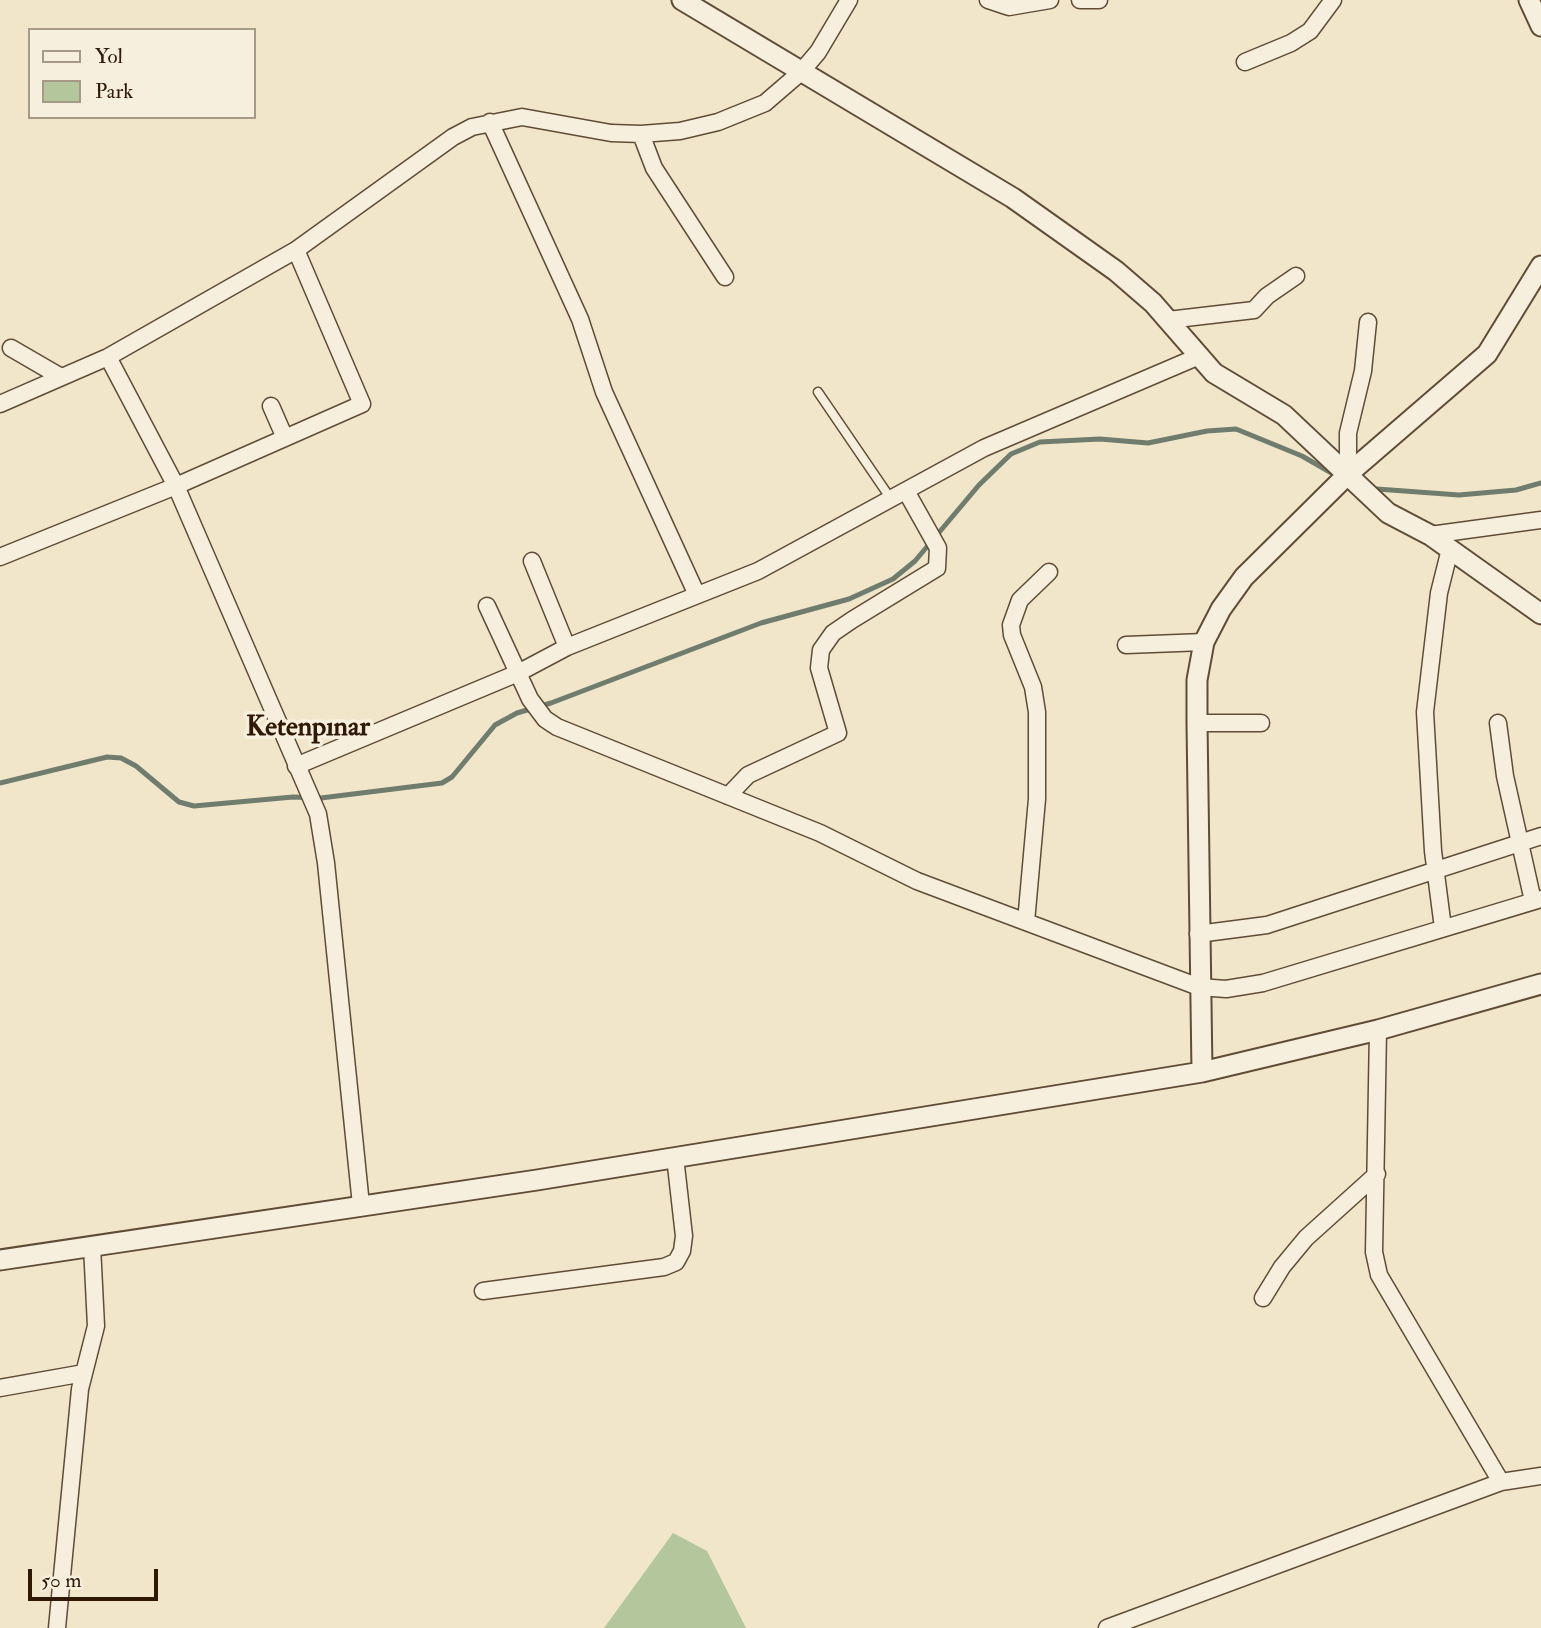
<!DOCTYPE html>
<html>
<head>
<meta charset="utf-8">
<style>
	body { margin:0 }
	#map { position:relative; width:1541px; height:1628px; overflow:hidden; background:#f1e6ca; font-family:"IM FELL Double Pica",serif }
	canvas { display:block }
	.legend { position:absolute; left:28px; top:28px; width:228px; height:91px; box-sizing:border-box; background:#f6efdd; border:2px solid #a69986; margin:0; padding:9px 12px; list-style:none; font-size:21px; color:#2f1904 }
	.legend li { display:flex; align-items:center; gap:14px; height:35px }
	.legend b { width:35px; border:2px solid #a69986 }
	.scale { position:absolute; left:28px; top:1569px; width:130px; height:32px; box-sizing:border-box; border:4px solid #2f1904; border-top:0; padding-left:9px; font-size:21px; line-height:24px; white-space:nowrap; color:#2f1904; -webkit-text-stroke:5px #f6efdd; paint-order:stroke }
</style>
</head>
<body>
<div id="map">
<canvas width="1541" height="1628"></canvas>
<ul class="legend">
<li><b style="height:9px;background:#f6efdd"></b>Yol</li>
<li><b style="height:19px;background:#b4c69b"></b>Park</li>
</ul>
<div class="scale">50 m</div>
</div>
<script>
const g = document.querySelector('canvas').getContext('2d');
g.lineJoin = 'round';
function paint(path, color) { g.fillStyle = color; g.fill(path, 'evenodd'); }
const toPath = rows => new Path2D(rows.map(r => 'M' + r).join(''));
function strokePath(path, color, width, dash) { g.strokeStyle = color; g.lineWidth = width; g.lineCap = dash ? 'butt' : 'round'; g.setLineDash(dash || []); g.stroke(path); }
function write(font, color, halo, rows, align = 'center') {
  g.font = font + ' "IM FELL Double Pica",serif'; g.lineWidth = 7; g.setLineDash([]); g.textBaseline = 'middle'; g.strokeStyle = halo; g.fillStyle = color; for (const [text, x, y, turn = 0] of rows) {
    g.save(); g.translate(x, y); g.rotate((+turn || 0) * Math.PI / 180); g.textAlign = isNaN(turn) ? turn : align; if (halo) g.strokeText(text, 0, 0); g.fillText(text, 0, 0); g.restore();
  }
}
const green = toPath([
	[673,1533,707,1551,746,1628,604,1628]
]);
const stream = toPath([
	[1377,489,1459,495,1516,490,1541,483],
	[0,783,107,757,121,758,136,766,179,802,194,806,293,797,321,798,442,783,452,777,495,725,517,713,551,703,761,623,849,599,893,579,915,561,979,485,1011,454,1040,442,1100,439,1148,443,1207,431,1236,429,1302,456,1335,475]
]);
const service = toPath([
	[818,392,891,499]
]);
const minor = toPath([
	[988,0,1009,7,1050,0],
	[1080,0,1099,0],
	[1245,62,1291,43,1310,31,1333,0],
	[490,122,580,319,604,392,697,595],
	[641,134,654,168,725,277],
	[1168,320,1254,310,1267,296,1296,276],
	[11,348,61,377],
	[108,357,176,486,318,814,326,863,361,1205],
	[0,404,108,357,296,250,453,137,472,127,522,117,611,133,641,134,680,131,718,122,765,103,801,72,818,52,849,0],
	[271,406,285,438],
	[1348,474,1348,433,1363,371,1368,322],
	[1430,535,1541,520],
	[0,557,176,486,362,404,296,250],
	[532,561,567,647],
	[487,606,530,699,545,719,557,727,820,833,917,881,1199,987,1226,989,1263,983,1541,899],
	[1126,645,1204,642],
	[1197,723,1261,723],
	[1498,723,1505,776,1533,901],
	[296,766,518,673,567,647,758,571,984,448,1197,357],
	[728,796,748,775,838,733,819,668,821,650,833,633,852,620,937,568,938,548,906,491],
	[1026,922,1037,799,1037,712,1033,687,1012,635,1011,625,1020,600,1049,572],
	[1443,928,1433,851,1425,712,1439,593,1450,549],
	[1198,934,1267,925,1541,836],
	[1378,1030,1374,1252,1379,1275,1501,1482],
	[483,1291,664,1267,676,1262,682,1251,684,1236,675,1157],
	[1263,1298,1282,1267,1306,1238,1377,1174],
	[0,1388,84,1373],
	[57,1628,80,1389,96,1326,92,1246],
	[1107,1628,1501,1482,1541,1476]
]);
const tertiary = toPath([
	[682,0,1013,198,1116,271,1153,303,1214,373,1284,415,1388,513,1430,535,1541,614],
	[1529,0,1541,26],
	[1202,1072,1197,723,1197,680,1204,642,1221,609,1244,577,1348,474,1487,354,1541,266],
	[0,1260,537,1180,1202,1072,1378,1030,1541,984]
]);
const districtNames = [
	["Ketenpınar",308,729]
];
paint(green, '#b4c69b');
strokePath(stream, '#707d6e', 5);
strokePath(service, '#604c36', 11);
strokePath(minor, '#604c36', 19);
strokePath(tertiary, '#604c36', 23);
strokePath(service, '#f6efdd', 8);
strokePath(minor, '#f6efdd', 16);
strokePath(tertiary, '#f6efdd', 19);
write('bold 28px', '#2f1904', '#f6efdd', districtNames);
</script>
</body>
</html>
